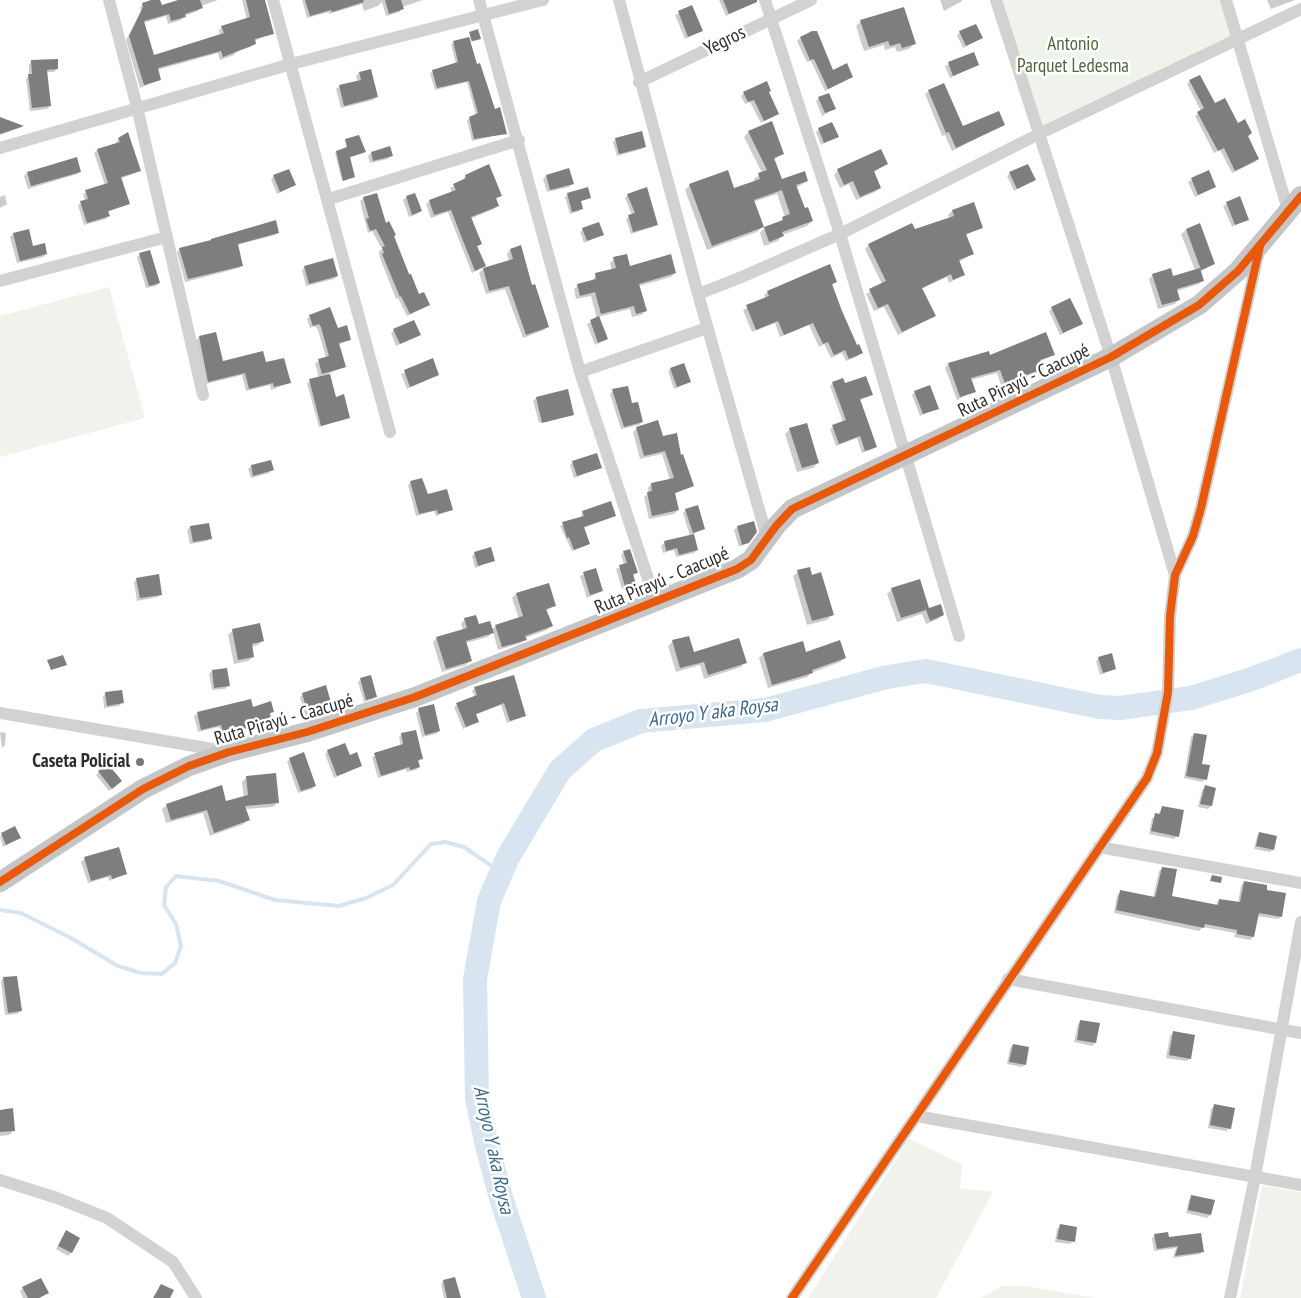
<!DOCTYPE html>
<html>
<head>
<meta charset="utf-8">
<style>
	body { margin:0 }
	canvas { display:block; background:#fff }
</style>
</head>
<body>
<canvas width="1301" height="1298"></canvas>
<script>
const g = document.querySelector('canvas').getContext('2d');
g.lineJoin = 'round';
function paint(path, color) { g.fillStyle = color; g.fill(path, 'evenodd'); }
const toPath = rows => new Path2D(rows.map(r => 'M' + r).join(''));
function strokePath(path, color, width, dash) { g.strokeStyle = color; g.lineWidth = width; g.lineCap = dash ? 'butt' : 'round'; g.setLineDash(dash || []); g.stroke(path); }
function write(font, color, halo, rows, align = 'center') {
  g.font = font + ' "PT Sans Narrow",sans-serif'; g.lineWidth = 5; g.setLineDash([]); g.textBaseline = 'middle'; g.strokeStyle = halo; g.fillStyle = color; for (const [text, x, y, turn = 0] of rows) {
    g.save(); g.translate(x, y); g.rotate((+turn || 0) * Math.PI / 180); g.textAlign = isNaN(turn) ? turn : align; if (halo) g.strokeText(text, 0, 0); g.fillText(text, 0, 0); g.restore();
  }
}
const green = toPath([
	[996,0,1226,0,1238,40,1039,134],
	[109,287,145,418,0,457,0,316],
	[909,1139,962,1164,960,1188,993,1192,936,1298,808,1298],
	[1262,1186,1301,1192,1301,1298,1240,1298],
	[1002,1286,1025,1286,1095,1298,981,1298]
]);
const shadow = toPath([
	[159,0,161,6,182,0,218,0,201,6,198,11,184,16,181,20,168,24,166,16,143,23,153,57,220,35,219,30,222,27,247,20,242,0,264,0,272,33,254,41,251,47,237,51,234,55,220,60,218,53,157,70,160,80,140,88,126,40,141,11,140,7,143,4],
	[302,0,423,0,402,7,400,12,386,16,382,2,378,6,364,11,362,4,329,14,329,12,307,18],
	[719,0,742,0,745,6,726,16],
	[940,0,962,0,962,1,944,11],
	[1267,0,1295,0,1271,9],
	[692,7,701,31,685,39,675,15],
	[861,21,914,44,909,49,897,52,895,47,885,50,884,45,864,51,856,26],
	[960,32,981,38,963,48,957,35],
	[470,33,479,40,469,42,476,65,505,133,472,141,467,120,476,115,467,82,435,90,430,73,456,64,451,44,470,38],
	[800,38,833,71,852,77,825,91,811,61,807,62,797,41],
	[973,53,978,64,950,78,945,66],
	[32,61,57,69,54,72,46,72,50,106,47,109,30,111,26,79,29,75,29,64],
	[359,73,376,97,373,100,341,108,336,89,340,86,358,82,356,76],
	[1190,81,1237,124,1251,133,1248,136,1258,159,1255,162,1232,173,1220,150,1214,153,1195,116,1201,111,1187,84],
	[929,91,962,128,1003,125,952,151,945,135,942,136,925,94],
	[744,93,768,93,777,114,761,123,750,102,745,104,741,96],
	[819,98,834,109,822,116,816,101],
	[0,118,22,127,0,135],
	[819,129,837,136,821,145,816,132],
	[749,132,783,153,774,160,781,181,807,181,796,188,804,210,812,221,807,226,782,235,778,241,764,246,760,233,764,228,778,223,785,217,777,194,753,202,762,227,757,232,707,250,685,190,690,185,733,189,755,182,754,179,762,173,744,137],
	[119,139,140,171,120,179,128,204,108,212,109,216,106,219,84,225,78,205,85,201,83,194,105,185,94,153,97,150,117,145,116,142],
	[616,139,645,146,642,149,617,156,613,142],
	[345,140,363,153,349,158,354,177,342,181,335,153,347,149],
	[371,153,391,156,388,159,370,163,368,156],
	[76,159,80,171,77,174,28,189,24,176,27,173],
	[886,164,873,173,880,188,875,192,856,200,849,184,840,188,834,175,838,170],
	[1208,171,1215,187,1195,197,1188,182],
	[1010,173,1034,180,1014,191,1007,176],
	[274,176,295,185,277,194,271,179],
	[465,176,501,195,495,200,497,206,494,209,470,219,480,244,477,247,485,266,472,273,448,212,431,218,426,204,430,201,452,193,450,188,463,181],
	[546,176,572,184,569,187,547,192,543,179],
	[568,194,590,197,580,202,582,208,579,211,570,214,565,197],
	[5,195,7,204,0,208,0,197],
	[628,195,656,224,653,227,631,234,626,219,632,215,625,198],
	[406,197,420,211,417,214,409,217,403,200],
	[364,198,393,236,418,295,429,305,407,316,398,298,396,299,380,258,379,252,382,249,372,231,368,233,360,201],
	[1239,198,1247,219,1232,227,1223,206],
	[973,204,982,227,965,236,972,254,959,262,964,274,949,283,947,277,921,289,934,316,898,335,884,307,874,311,866,294,882,284,865,249,869,245,949,218,948,215,952,211],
	[583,229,602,234,584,243,580,232],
	[1186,230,1214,264,1200,272,1203,280,1199,284,1177,291,1179,299,1175,304,1158,309,1149,279,1153,275,1173,277,1195,270,1181,234],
	[28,231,32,247,46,254,43,257,17,263,10,237,13,234],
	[278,233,275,235,237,245,242,265,239,268,185,282,177,252,180,249],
	[510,250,531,287,548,326,544,330,523,338,505,289,486,294,479,273,483,269,509,261,507,254],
	[140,254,159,283,156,286,146,288,137,257],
	[614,259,629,267,675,273,671,277,639,286,646,311,641,315,632,317,630,309,598,317,606,339,595,345,587,324,597,319,591,296,576,299,574,289,578,285,592,281,596,275,612,271,610,263],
	[305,267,337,276,334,279,306,286,302,270],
	[836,282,831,286,857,346,862,352,858,356,846,361,842,353,831,358,824,344,819,347,809,325,780,337,775,323,752,332,743,310,765,298,764,295,768,292],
	[1052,308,1081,324,1060,335,1049,311],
	[310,316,337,329,349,340,338,345,344,367,328,374,335,398,349,417,319,427,307,383,319,378,315,363,326,358,318,330,315,326,310,328,307,319],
	[394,330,419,335,396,346,391,333],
	[199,337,223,362,265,364,289,383,271,390,270,385,246,391,242,375,206,384,196,340],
	[988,352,989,357,1053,355,1039,362,1041,369,1038,372,1018,379,1015,384,1002,388,997,373,971,380,975,391,957,400,945,368,948,364],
	[432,360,438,375,407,389,401,374],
	[671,369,690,382,674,389,668,371],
	[833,383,871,395,859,401,876,446,873,449,862,453,857,438,836,446,830,429,843,422,830,386],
	[567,391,573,415,539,423,533,401,536,398],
	[613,391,631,405,642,422,639,425,621,429,610,394],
	[915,392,937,408,920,416,912,395],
	[637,428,662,438,680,457,692,486,674,494,678,510,674,514,649,519,644,497,649,493,648,488,651,484,670,480,662,454,640,459,633,432],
	[790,429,818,463,813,468,797,472,785,434],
	[270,461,272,470,269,473,251,478,248,469,251,466],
	[573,462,601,467,574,478,570,465],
	[411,482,427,496,452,510,436,516,434,511,416,516,408,485],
	[686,510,704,529,693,534,697,550,694,553,676,557,674,550,663,553,661,546,664,543,690,536,683,513],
	[583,512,615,516,583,528,589,544,572,551,560,526,582,518,581,514],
	[190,527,210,538,207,541,190,544,187,530],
	[737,527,748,542,739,547,734,530],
	[624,552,636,573,633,576,634,584,622,589,616,569,624,565,621,555],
	[475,553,493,560,475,568,472,556],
	[595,569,602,591,587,598,580,576],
	[798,572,811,577,832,615,827,620,807,625,793,576],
	[137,579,161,594,158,597,137,601,134,582],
	[548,585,554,606,546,611,551,626,547,630,525,638,521,643,498,650,493,632,488,637,465,643,471,660,466,665,442,672,433,642,437,638,463,630,461,624,465,619,491,630,496,626,519,619,512,598,516,594],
	[892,589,929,610,943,615,938,619,926,624,922,614,897,622,887,594],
	[233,630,263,641,258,645,251,647,253,657,248,661,234,664,228,635],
	[673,641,693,654,745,662,741,667,704,679,700,665,676,672,668,646],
	[806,653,845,658,840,662,811,673,807,677,768,688,759,658,763,654],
	[1099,658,1115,669,1100,675,1096,661],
	[212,671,228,686,225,689,212,690,209,674],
	[513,677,525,716,507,723,501,705,475,715,478,721,463,729,454,707,475,697,472,691,475,688],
	[361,679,376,696,373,699,364,702,358,682],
	[106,693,122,703,119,706,104,708,103,696],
	[303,694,331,706,305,716,300,697],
	[250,701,252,708,273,711,270,714,270,728,267,731,261,733,259,725,221,737,219,727,198,732,194,716,197,714],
	[419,710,439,731,436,734,422,737,416,713],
	[0,732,6,733,5,745,2,748],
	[402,734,422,758,418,762,419,767,416,770,407,772,406,769,378,778,372,757,401,746,399,737],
	[1194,734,1205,779,1202,782,1184,778,1191,737],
	[328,751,349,756,361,766,334,778,325,754],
	[290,759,315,786,312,789,298,793,287,762],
	[99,772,117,784,109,791,96,775],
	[246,778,278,802,273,807,245,809,248,820,244,824,210,836,203,813,166,823,162,809,167,805,226,803,244,798,242,782],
	[1205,787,1214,789,1211,806,1208,809,1198,807,1202,790],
	[1162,807,1177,836,1174,839,1149,834,1152,818,1158,815],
	[15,828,19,838,3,847,0,836],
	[1260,833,1273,849,1270,852,1254,849,1257,836],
	[118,849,126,874,109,881,108,877,88,883,81,862,84,859],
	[1163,868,1170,897,1215,906,1219,900,1238,903,1241,886,1244,882,1265,891,1281,916,1278,919,1257,916,1253,937,1250,940,1234,937,1235,933,1203,927,1199,931,1114,913,1117,895,1121,892,1153,898,1159,871],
	[4,978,20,1011,17,1014,5,1015,1,981],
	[1081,1021,1095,1043,1092,1046,1074,1042,1078,1024],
	[1173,1032,1190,1058,1187,1061,1166,1058,1170,1036],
	[1013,1045,1025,1064,1022,1067,1007,1064,1010,1048],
	[1214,1106,1230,1128,1226,1131,1208,1128,1211,1109],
	[0,1111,14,1130,9,1135,0,1136],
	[1192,1197,1210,1215,1207,1218,1186,1213,1189,1200],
	[1060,1226,1073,1241,1070,1244,1055,1242,1057,1229],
	[66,1232,71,1253,68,1256,56,1249],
	[1155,1235,1168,1238,1203,1251,1200,1254,1173,1258,1176,1248,1154,1251,1152,1238],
	[443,1281,460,1298,444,1298,441,1284],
	[23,1288,47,1293,40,1298,23,1298,20,1291]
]);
const stream = toPath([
	[0,910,21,913,71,938,118,966,141,973,162,974,175,963,181,946,176,924,164,905,166,887,176,876,219,881,275,900,339,906,366,898,393,885,431,844,445,842,464,847,502,873]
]);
const river = toPath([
	[534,1298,502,1201,487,1146,477,1098,475,979,489,901,508,857,560,770,594,740,641,721,765,710,887,677,926,671,1100,707,1120,708,1191,698,1252,679,1301,660]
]);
const building = toPath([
	[151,0,160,0,162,5,178,0,200,0,203,8,185,14,186,17,171,21,169,14,144,21,154,55,224,33,221,26,250,17,246,0,265,0,274,34,255,39,256,44,223,57,221,51,158,68,161,80,144,85,129,36,143,7,142,3],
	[305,0,363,0,364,2,332,12,331,10,310,16],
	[385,0,401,0,404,9,389,14],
	[723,0,757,0,757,2,729,14],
	[692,5,703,31,688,37,678,11],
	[904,7,916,44,902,48,900,43,890,46,888,41,869,47,860,20],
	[976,24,983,38,966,46,959,31],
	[478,29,481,39,472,41,469,32],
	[812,31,817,31,833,70,847,63,853,77,828,89,814,59,810,60,800,37],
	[469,37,477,64,480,63,495,109,500,107,507,134,474,139,469,117,478,113,469,81,437,88,432,70,458,62,453,41],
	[974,52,979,65,953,76,948,62],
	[58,59,58,69,47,70,51,106,32,108,28,74,32,74,31,60],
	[371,69,378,97,344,106,339,85,361,80,359,72],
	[1200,75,1215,103,1225,98,1238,123,1245,119,1252,133,1248,136,1259,159,1235,171,1224,148,1218,151,1197,112,1204,108,1189,80],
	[767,81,771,91,769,92,779,114,764,121,754,100,748,102,743,92],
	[944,83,963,126,999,111,1005,125,956,148,949,132,946,133,928,90],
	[829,93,836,109,825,113,818,97],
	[0,117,24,126,0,134],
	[772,121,784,154,774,158,782,179,805,171,808,181,796,185,805,208,808,207,813,221,782,232,784,236,769,242,764,227,783,220,782,217,790,214,782,190,754,200,764,227,712,246,689,184,728,170,734,188,760,179,758,173,767,170,748,131],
	[832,122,839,137,824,143,818,128],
	[642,131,646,147,619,154,615,138],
	[128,132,141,171,121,177,130,204,108,211,110,216,87,223,80,201,88,199,85,190,108,183,97,149,120,142,118,138],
	[359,135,366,152,350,157,355,177,343,181,336,151,347,147,345,139],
	[390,146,393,156,373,161,371,152],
	[881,149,888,164,874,171,881,188,860,197,853,181,844,185,837,169],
	[77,157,81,172,31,186,27,172],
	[489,164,502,196,496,198,499,206,471,217,482,244,477,246,486,266,475,271,451,210,434,215,429,200,456,190,453,184,466,178,465,175],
	[1028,164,1036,180,1017,189,1009,172],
	[569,168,574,184,550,190,546,175],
	[289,169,296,185,280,192,273,175],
	[1209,170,1216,187,1198,195,1191,178],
	[588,187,591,198,581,201,583,209,572,212,567,193],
	[647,187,658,225,633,232,628,215,635,213,627,194],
	[377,193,386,223,389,221,396,235,394,236,409,274,411,274,419,294,424,292,430,305,410,314,401,296,400,297,382,254,384,253,382,247,385,246,376,229,370,231,366,219,369,218,363,197],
	[415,193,422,211,412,215,406,196],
	[1240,196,1249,220,1235,225,1226,202],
	[974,202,983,228,966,234,974,254,959,260,965,275,953,280,951,274,922,288,936,316,902,332,888,304,878,308,869,289,886,281,868,244,912,223,915,229,954,216,952,210],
	[276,220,279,233,238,244,243,266,188,279,179,248,211,240,211,239],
	[599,222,604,235,587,241,582,228],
	[1200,223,1215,264,1201,270,1186,229],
	[29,229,33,246,45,243,47,254,20,261,13,233],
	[521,245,532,285,535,284,549,327,526,335,509,286,489,291,483,268,513,259,510,249],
	[150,250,160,283,149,286,139,253],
	[627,254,630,266,671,254,676,273,639,284,647,311,636,314,634,306,601,314,595,292,580,296,577,284,596,279,595,273,616,268,613,257],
	[333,258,338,276,309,284,304,266],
	[830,264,837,282,832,284,842,311,857,345,859,344,863,353,849,359,845,350,834,355,828,342,823,344,813,323,784,335,778,321,756,330,746,305,769,296,767,291],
	[1171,268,1173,276,1200,268,1204,281,1177,289,1180,300,1162,305,1152,274],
	[1070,298,1083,324,1063,333,1051,307],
	[330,307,338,328,347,325,351,340,339,343,346,367,322,374,318,359,329,356,321,327,319,324,313,326,309,315],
	[599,316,608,339,598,343,590,320],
	[414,320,421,335,400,344,393,329],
	[216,332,223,361,263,351,266,362,284,358,291,383,274,387,273,383,249,389,245,373,208,382,199,336],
	[1046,332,1055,355,1040,360,1043,369,1018,378,1020,381,1006,386,1000,370,971,378,976,392,960,397,948,363,989,351,990,355],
	[433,358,439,375,410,387,404,370],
	[684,363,691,382,677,387,670,368],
	[330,374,336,397,344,394,350,418,321,426,309,379],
	[866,376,873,395,860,399,877,447,865,451,860,436,839,444,832,425,846,420,832,382,843,378,845,383],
	[930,385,939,409,923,414,914,391],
	[628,386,632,403,638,402,643,422,624,427,612,389],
	[568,389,574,415,542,423,536,397],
	[658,420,663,436,677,433,681,455,683,454,694,486,675,493,679,510,652,516,647,492,652,491,651,483,674,478,665,451,644,456,636,427],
	[807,423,819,463,802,468,789,428],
	[597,453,602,468,577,476,572,461],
	[271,460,274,470,253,476,251,465],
	[422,478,428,494,447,489,453,510,438,514,437,510,419,514,410,481],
	[611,501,616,516,584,527,590,544,574,550,569,537,567,538,562,522,584,516,582,511],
	[698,505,705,529,693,533,685,509],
	[754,521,757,532,749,543,742,545,737,526],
	[209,523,212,539,193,542,190,526],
	[694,534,698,550,679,555,677,548,666,551,664,541],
	[491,547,495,561,478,566,474,552],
	[630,549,638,573,633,574,636,584,625,587,619,565,627,563,623,551],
	[810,567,812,575,821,572,834,615,812,621,797,570],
	[596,568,603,591,590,595,583,572],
	[159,574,162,595,140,598,136,578],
	[920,579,929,608,941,604,944,615,930,621,926,610,901,618,891,588],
	[549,583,556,606,546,609,553,626,525,636,527,640,502,647,495,625,523,616,516,593],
	[476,615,479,624,490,621,494,633,466,641,472,661,446,669,436,637,467,628,464,618],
	[260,623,264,641,252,644,254,657,238,660,232,629],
	[689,636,694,652,739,638,747,663,708,675,704,662,680,668,672,640],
	[840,640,846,658,812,670,813,673,772,685,763,653,803,641,806,652],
	[1112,653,1116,669,1103,673,1098,657],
	[63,655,67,665,51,670,47,660],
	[227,668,230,686,214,688,212,670],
	[371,675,377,697,366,700,360,678],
	[514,675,526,716,510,721,504,703,476,714,479,722,466,727,456,703,477,695,474,687],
	[326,685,332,706,308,714,302,693],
	[122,690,124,703,107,706,105,692],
	[251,699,253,707,271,701,274,712,270,713,272,729,264,731,262,723,224,735,221,725,201,730,197,712],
	[434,704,440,731,425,735,418,708],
	[416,730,423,759,418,760,420,767,410,770,409,767,381,776,374,753,403,744,401,733],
	[1194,733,1207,735,1202,764,1210,765,1207,780,1186,776],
	[345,743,350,755,357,752,362,766,337,776,327,750],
	[304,752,316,786,301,791,289,758],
	[108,764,122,781,112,789,98,771],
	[276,773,279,803,245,806,250,820,214,833,207,810,171,820,166,804,222,785,226,801,248,795,246,776],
	[1205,785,1216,788,1212,806,1200,804],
	[1162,806,1184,810,1179,837,1151,831,1155,813,1160,814],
	[15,826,21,838,6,845,1,833],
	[1259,832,1277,836,1274,850,1256,846],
	[119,847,127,874,112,879,111,875,91,881,84,857],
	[1162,867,1177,869,1172,896,1218,905,1219,899,1240,902,1244,881,1267,885,1267,890,1286,893,1282,917,1259,913,1254,937,1237,934,1237,930,1205,924,1204,928,1116,910,1120,890,1155,897],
	[1212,875,1222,877,1221,883,1210,881],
	[17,976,22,1011,8,1013,3,977],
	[1080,1020,1100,1023,1096,1043,1077,1040],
	[1173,1031,1195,1035,1191,1059,1169,1055],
	[1013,1044,1029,1047,1026,1065,1009,1062],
	[1214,1104,1235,1108,1231,1129,1210,1125],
	[13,1108,15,1131,0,1132,0,1110],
	[1191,1195,1215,1200,1211,1215,1188,1210],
	[1060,1224,1077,1227,1075,1242,1057,1239],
	[66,1230,80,1238,72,1253,58,1246],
	[1168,1232,1169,1237,1201,1233,1204,1252,1175,1256,1178,1246,1157,1249,1154,1234],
	[455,1277,461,1298,447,1298,443,1280],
	[41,1278,49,1293,39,1298,28,1298,22,1287],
	[161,1284,174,1290,170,1298,153,1298]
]);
const minor = toPath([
	[109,0,137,107,203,395],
	[273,0,390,432],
	[479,0,580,372,656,603],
	[619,0,698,294,767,538],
	[765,0,840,234,959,636],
	[996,0,1111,357,1175,575],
	[1226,0,1288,210],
	[639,82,811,0],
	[0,148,291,64,543,0],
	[329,199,519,140],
	[0,281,167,237],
	[698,294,737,279,840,234,1039,134,1301,9],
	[580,372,707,328],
	[0,713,224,751],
	[1099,847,1301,883],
	[1008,979,1301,1033],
	[916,1116,1301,1185],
	[0,1180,57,1198,107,1218,173,1262,196,1298],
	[792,1298,1147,778,1157,753,1168,692,1170,616,1175,575,1193,536,1201,508,1259,251],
	[1230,1298,1255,1177,1301,922]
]);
const primary = toPath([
	[0,882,143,789,189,766,229,752,307,732,415,697,737,569,751,560,776,526,792,509,1111,357,1199,305,1238,271,1301,196]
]);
const cycleway = toPath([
	[0,882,143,789,189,766,229,752,307,732,415,697,737,569,751,560,776,526,792,509,1111,357,1199,305,1238,271,1301,196],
	[792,1298,1147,778,1157,753,1168,692,1170,616,1175,575,1193,536,1201,508,1260,246]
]);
const markers = [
	[140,762,5,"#767676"]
];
const streetNames = [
	["Yegros",725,41,-26],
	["Ruta Pirayú - Caacupé",1024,381,-26],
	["Ruta Pirayú - Caacupé",662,581,-23],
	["Ruta Pirayú - Caacupé",284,720,-16]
];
const parkNames = [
	["Antonio",1073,45],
	["Parquet Ledesma",1073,67]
];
const poiNames = [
	["Caseta Policial",130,762]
];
const waterNames = [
	["Arroyo Y aka Roysa",713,713,-7],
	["Arroyo Y aka Roysa",493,1150,78]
];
paint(green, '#eff3eb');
paint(shadow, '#0003');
strokePath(stream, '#d8e5f0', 4);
strokePath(river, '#d8e5f0', 24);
paint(building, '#7e7e7e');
strokePath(minor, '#d2d2d2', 12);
strokePath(primary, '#c5c5c5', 20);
strokePath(cycleway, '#e8590c', 8);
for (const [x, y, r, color] of markers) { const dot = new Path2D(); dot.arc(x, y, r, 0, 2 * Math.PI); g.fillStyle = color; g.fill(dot); strokePath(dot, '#fff', 2); }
write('19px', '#2d2d2d', '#fff', streetNames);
write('19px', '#4e663d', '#fff', parkNames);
write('bold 19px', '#2d2d2d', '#fff', poiNames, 'right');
write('italic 20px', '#406a8a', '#fff', waterNames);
</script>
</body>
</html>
